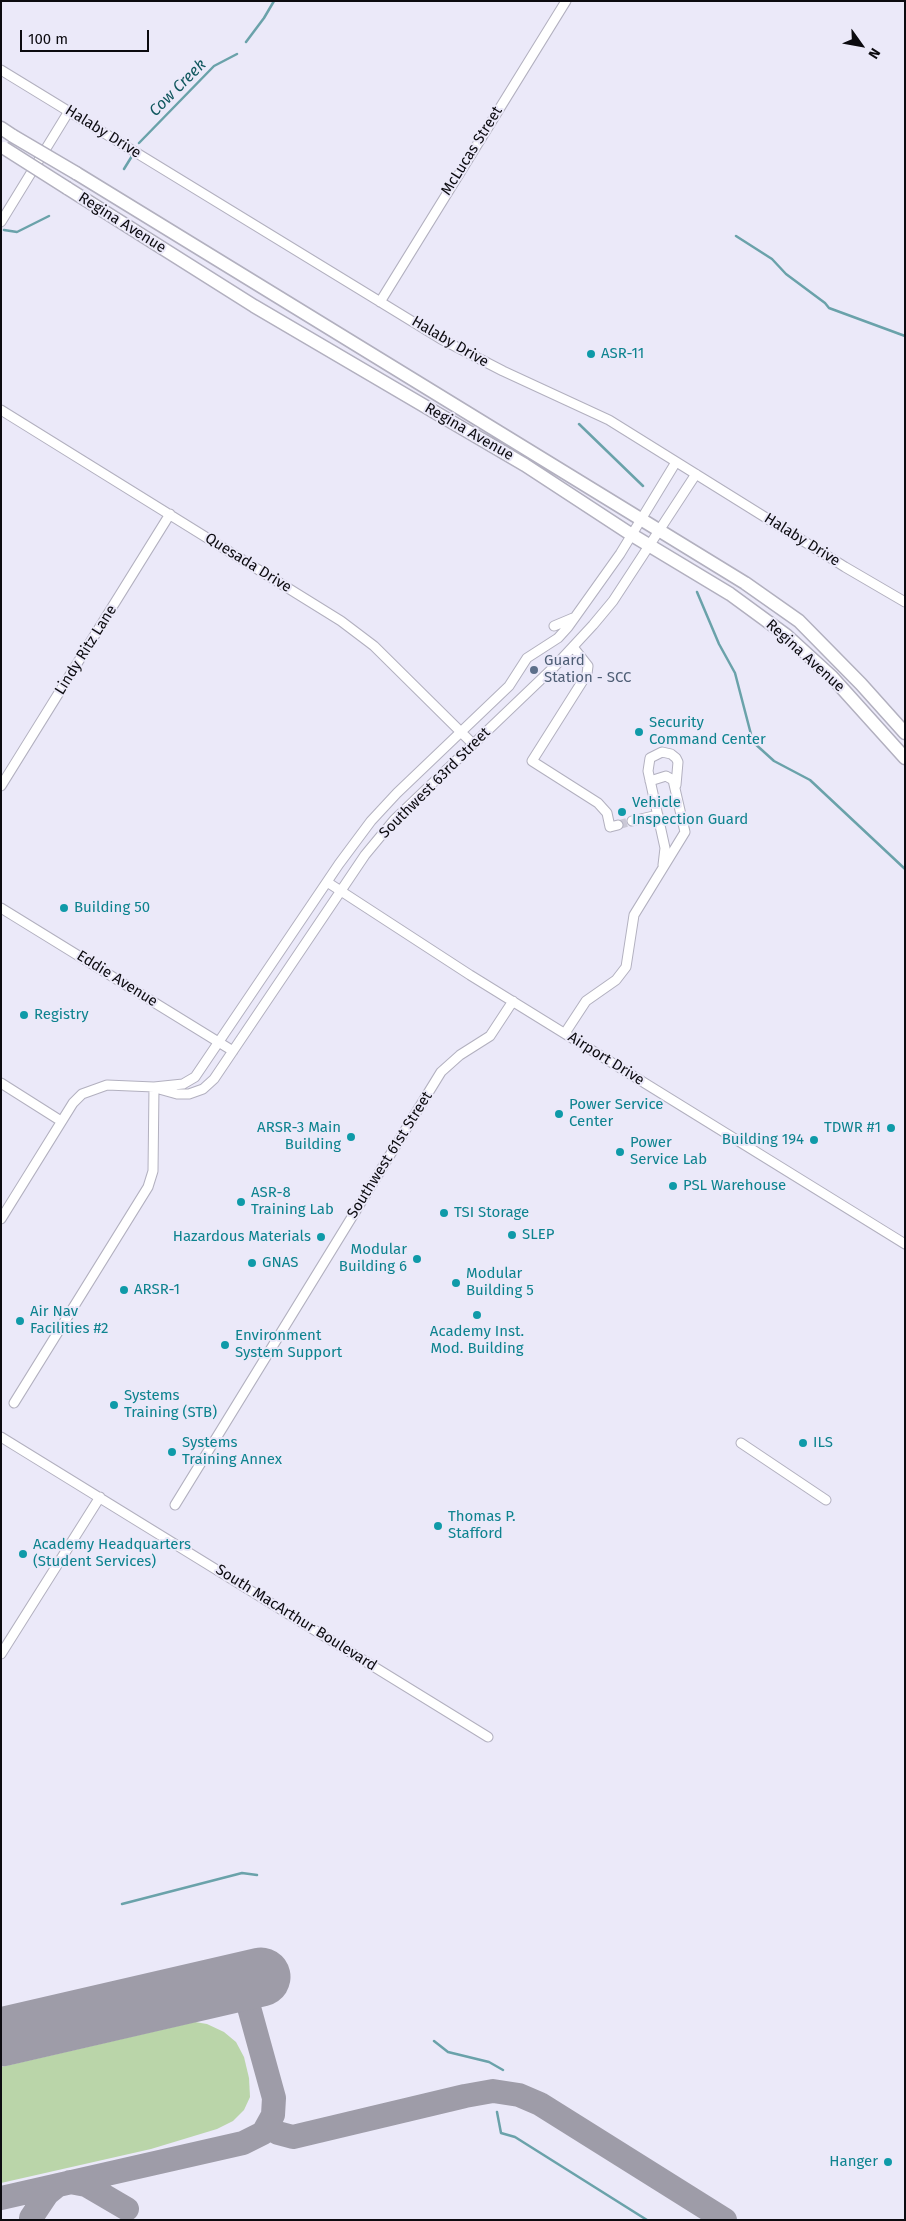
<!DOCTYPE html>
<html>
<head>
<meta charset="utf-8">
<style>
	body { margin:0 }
	#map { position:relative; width:906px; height:2221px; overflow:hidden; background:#ebe9f9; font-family:"Fira Sans",sans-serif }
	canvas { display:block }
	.frame { position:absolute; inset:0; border:2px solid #0c0b10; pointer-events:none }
	.north { position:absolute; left:836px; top:20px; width:50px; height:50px; -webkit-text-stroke:4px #ebe9f9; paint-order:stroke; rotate:122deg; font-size:14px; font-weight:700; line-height:20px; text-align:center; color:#0c0b10 }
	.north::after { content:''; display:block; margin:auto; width:18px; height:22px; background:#0c0b10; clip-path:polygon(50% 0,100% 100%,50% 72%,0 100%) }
	.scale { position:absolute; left:20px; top:30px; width:129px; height:22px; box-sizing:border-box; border:2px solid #0c0b10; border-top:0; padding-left:6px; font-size:15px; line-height:18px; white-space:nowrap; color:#0c0b10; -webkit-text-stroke:4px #ebe9f9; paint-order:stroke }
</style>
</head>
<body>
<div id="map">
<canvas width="906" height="2221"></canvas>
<div class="frame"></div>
<div class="north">N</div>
<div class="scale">100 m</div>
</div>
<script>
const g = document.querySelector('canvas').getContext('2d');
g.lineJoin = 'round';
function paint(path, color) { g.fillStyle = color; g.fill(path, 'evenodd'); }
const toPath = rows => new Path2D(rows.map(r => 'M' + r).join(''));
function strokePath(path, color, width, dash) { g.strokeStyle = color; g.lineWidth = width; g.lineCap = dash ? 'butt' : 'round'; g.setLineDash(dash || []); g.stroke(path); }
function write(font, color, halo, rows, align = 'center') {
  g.font = font + ' "Fira Sans",sans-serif'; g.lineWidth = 4; g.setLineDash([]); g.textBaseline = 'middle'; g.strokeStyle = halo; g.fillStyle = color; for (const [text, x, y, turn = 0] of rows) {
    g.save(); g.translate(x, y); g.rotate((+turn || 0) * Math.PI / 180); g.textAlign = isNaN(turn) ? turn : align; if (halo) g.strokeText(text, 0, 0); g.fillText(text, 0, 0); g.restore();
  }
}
const green = toPath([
	[195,2022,207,2024,224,2032,236,2042,244,2057,249,2078,250,2097,244,2110,233,2121,217,2129,151,2149,1,2183,1,2067]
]);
const stream = toPath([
	[246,42,264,18,274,1],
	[139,143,214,66,237,54],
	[124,169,132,156],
	[4,230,17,232,49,216],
	[736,236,772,259,786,274,825,303,829,308,905,336],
	[579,424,643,486],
	[697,592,719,644,735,673,753,742,774,761,810,780,905,869],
	[122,1904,242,1873,257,1875],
	[434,2041,448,2052,489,2062,503,2070],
	[497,2112,501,2133,515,2137,647,2220]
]);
const taxiway = toPath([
	[268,2127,278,2133,293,2137,465,2096,493,2091,519,2095,540,2104,725,2220],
	[70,2182,86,2185,127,2209],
	[1,2198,243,2143,263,2133,273,2115,274,2098,242,1982],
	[31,2218,47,2194,58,2185]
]);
const runway = toPath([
	[1,2037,261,1977]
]);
const streetTunnel = toPath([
	[618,825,632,821]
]);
const street = toPath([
	[1,70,441,339,503,371,609,420,845,567,905,602],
	[1,222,69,111],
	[380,302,566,1],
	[1,410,341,621,374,646,473,744],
	[554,626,573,618],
	[573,647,588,666,587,674,532,761,598,803,607,813,610,827,618,825],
	[1,786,170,514],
	[632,821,658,815],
	[663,865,665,848,648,771,650,758,662,752,671,754,676,758,678,762,676,785],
	[327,882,470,975,905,1244],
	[1,908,233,1051],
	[565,1033,586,1001,616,980,626,967,634,915,685,832,673,780,666,776,650,781],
	[1,1083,61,1121],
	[159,1089,177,1094,189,1094,203,1089,214,1079,365,855,394,820,555,666,593,625,613,601,696,474],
	[1,1219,73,1103,82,1094,107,1085,154,1087,183,1084,195,1077,339,864,371,821,397,793,509,686,527,658,558,638,568,627,620,554,676,462],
	[14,1403,148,1187,153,1171,154,1087],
	[1,1437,488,1737],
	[741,1443,826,1500],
	[175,1505,441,1072,460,1055,490,1036,513,1001],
	[1,1654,100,1497]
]);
const secondary = toPath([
	[1,128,13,136],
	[76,173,745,583,799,621,861,684,905,733],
	[67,188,254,306,525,465,632,535,730,594,786,635,832,677,905,758]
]);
const secondaryBridge = toPath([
	[13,136,76,173],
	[4,148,67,188]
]);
const markers = [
	[591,354,5,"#0f9aa8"],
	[534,670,5,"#5c6f8a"],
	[639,732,5,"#0f9aa8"],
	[622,812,5,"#0f9aa8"],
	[64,908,5,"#0f9aa8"],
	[24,1015,5,"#0f9aa8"],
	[559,1114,5,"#0f9aa8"],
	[891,1128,5,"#0f9aa8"],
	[351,1137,5,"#0f9aa8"],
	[814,1140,5,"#0f9aa8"],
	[620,1152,5,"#0f9aa8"],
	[673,1186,5,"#0f9aa8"],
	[241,1202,5,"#0f9aa8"],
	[444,1213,5,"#0f9aa8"],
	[512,1235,5,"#0f9aa8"],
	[321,1237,5,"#0f9aa8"],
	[417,1259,5,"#0f9aa8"],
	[252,1263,5,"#0f9aa8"],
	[456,1283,5,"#0f9aa8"],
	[124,1290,5,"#0f9aa8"],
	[477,1315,5,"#0f9aa8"],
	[20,1321,5,"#0f9aa8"],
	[225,1345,5,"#0f9aa8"],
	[114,1405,5,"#0f9aa8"],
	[803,1443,5,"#0f9aa8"],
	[172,1452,5,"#0f9aa8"],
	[438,1526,5,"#0f9aa8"],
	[23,1554,5,"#0f9aa8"],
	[888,2162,5,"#0f9aa8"]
];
const streetNames = [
	["Halaby Drive",103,132,32],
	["McLucas Street",472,151,-58],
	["Regina Avenue",122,223,32],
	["Halaby Drive",450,342,30],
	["Regina Avenue",469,432,30],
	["Halaby Drive",802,540,32],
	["Quesada Drive",248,563,32],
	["Lindy Ritz Lane",86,650,-58],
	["Regina Avenue",805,656,42],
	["Southwest 63rd Street",435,783,-45],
	["Eddie Avenue",117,979,32],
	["Airport Drive",606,1059,32],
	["Southwest 61st Street",390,1155,-58],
	["South MacArthur Boulevard",296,1618,32]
];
const cultureNames = [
	["ASR-11",601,354],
	["Security",649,723],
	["Command Center",649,740],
	["Vehicle",632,803],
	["Inspection Guard",632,820],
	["Building 50",74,908],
	["Registry",34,1015],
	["Power Service",569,1105],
	["Center",569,1122],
	["ARSR-3 Main",341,1128,"right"],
	["Building",341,1145,"right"],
	["TDWR #1",881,1128,"right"],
	["Building 194",804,1140,"right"],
	["Power",630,1143],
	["Service Lab",630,1160],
	["PSL Warehouse",683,1186],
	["ASR-8",251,1193],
	["Training Lab",251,1210],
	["TSI Storage",454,1213],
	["SLEP",522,1235],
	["Hazardous Materials",311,1237,"right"],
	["Modular",407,1250,"right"],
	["Building 6",407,1267,"right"],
	["GNAS",262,1263],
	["Modular",466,1274],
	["Building 5",466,1291],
	["ARSR-1",134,1290],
	["Air Nav",30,1312],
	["Facilities #2",30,1329],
	["Academy Inst.",477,1332,"center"],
	["Mod. Building",477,1349,"center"],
	["Environment",235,1336],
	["System Support",235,1353],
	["Systems",124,1396],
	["Training (STB)",124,1413],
	["Systems",182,1443],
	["Training Annex",182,1460],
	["ILS",813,1443],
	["Thomas P.",448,1517],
	["Stafford",448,1534],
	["Academy Headquarters",33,1545],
	["(Student Services)",33,1562],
	["Hanger",878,2162,"right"]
];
const serviceNames = [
	["Guard",544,661],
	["Station - SCC",544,678]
];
const waterNames = [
	["Cow Creek",178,88,-45]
];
paint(green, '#bad5a9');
strokePath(stream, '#6aa2aa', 2.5);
strokePath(taxiway, '#9e9ca8', 24);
strokePath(runway, '#9e9ca8', 59);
strokePath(streetTunnel, '#cac8d6', 9, [9, 4.5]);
strokePath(street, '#b2b0bf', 11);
strokePath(secondary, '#b2b0bf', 15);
strokePath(street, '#fff', 9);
strokePath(secondary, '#fff', 12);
strokePath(secondaryBridge, '#b2b0bf', 15, []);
strokePath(secondaryBridge, '#fff', 12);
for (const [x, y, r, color] of markers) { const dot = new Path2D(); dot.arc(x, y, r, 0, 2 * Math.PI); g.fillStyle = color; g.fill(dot); strokePath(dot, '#ebe9f9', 2); }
write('15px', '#0c0b10', '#ebe9f9', streetNames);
write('15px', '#0d838f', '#ebe9f9', cultureNames, 'left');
write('15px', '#4e5e75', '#ebe9f9', serviceNames, 'left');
write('italic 16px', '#10575e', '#ebe9f9', waterNames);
</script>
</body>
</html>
